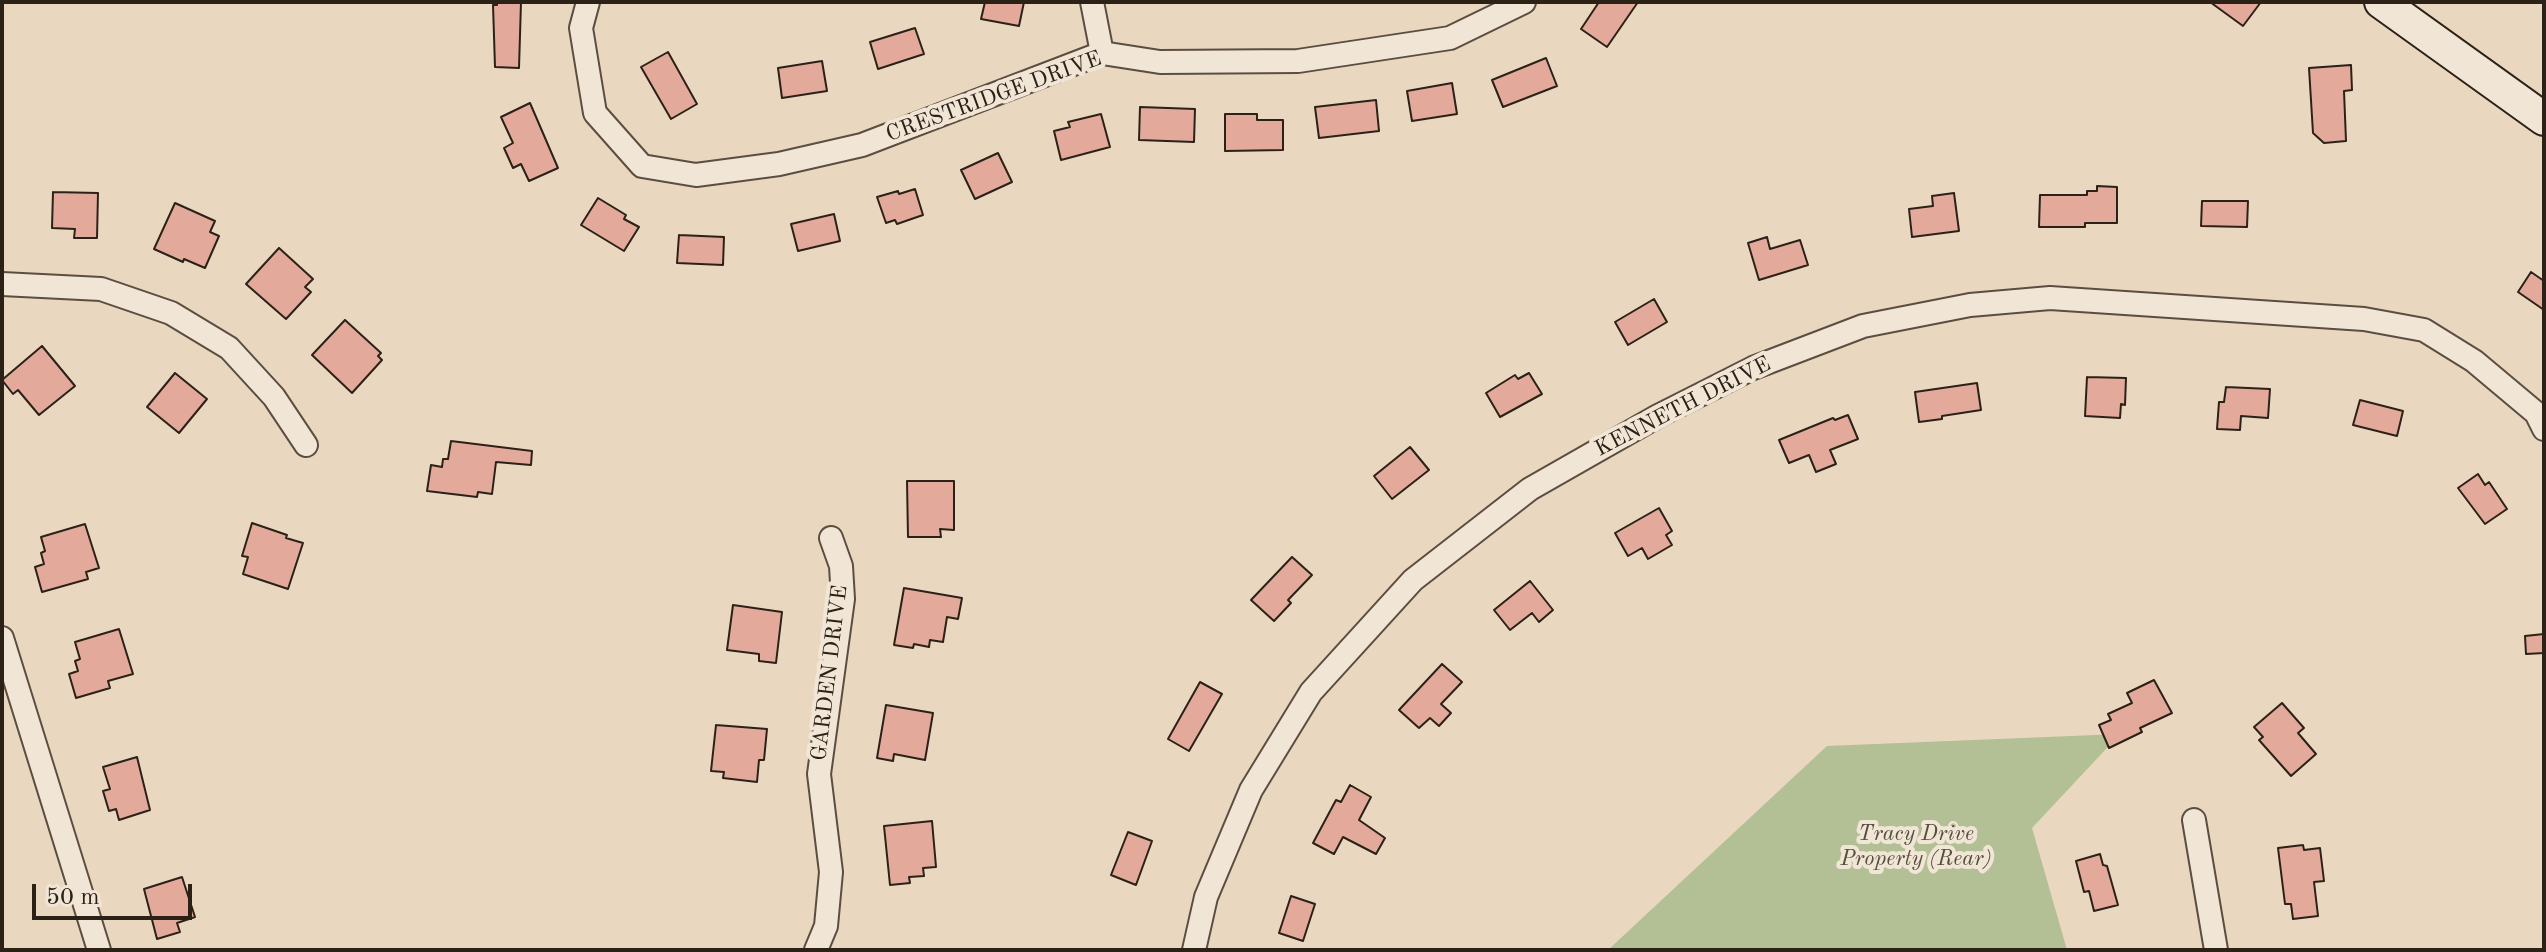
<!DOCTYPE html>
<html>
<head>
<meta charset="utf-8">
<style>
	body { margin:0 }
	#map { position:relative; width:2546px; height:952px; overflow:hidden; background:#e9d7bf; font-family:"Old Standard TT",serif }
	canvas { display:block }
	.frame { position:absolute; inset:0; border:4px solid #2c2117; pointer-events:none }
	.scale { position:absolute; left:32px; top:884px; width:160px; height:36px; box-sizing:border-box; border:4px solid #2c2117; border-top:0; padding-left:10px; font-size:24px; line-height:28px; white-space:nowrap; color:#2c2117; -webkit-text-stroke:6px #f1e5d5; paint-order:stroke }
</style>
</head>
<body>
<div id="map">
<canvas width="2546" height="952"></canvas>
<div class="frame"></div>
<div class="scale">50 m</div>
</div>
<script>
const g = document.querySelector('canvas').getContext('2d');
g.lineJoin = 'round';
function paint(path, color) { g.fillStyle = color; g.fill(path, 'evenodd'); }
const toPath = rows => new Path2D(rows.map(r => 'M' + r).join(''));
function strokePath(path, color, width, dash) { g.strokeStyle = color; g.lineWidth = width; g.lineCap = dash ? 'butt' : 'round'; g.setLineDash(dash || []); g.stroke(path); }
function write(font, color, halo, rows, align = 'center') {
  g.font = font + ' "Old Standard TT",serif'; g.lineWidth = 8; g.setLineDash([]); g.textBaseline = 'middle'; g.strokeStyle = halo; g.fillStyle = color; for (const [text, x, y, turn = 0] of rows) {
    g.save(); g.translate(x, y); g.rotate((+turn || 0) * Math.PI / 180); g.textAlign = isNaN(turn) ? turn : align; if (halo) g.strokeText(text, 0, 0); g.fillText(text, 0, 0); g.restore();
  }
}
const green = toPath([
	[2120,734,2032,828,2067,950,1608,950,1827,746]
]);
const building = toPath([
	[497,2,521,2,519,68,495,67,493,5,497,5,497,2],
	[985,2,1024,2,1019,26,981,19,985,2],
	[1599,2,1638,2,1607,47,1581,29,1599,2],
	[2210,2,2261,2,2243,26,2210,2],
	[915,28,924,54,878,69,870,42,915,28],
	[668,52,697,104,671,119,641,67,668,52],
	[1546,58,1557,86,1503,107,1492,80,1546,58],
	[822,61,827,91,782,98,778,68,822,61],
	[2351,65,2352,90,2344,91,2346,141,2324,143,2313,133,2309,68,2351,65],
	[1452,83,1457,114,1412,121,1407,91,1452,83],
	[1376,100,1379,131,1319,138,1315,107,1376,100],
	[530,103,558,168,529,181,521,164,513,168,504,148,513,143,501,117,530,103],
	[1140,107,1195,109,1194,142,1139,140,1140,107],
	[1101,114,1110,147,1061,160,1054,131,1070,127,1068,122,1101,114],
	[1225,114,1257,114,1257,120,1283,120,1283,150,1225,151,1225,114],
	[998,153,1012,182,975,199,961,170,998,153],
	[2097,186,2117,187,2117,223,2085,223,2085,227,2039,227,2040,195,2087,195,2087,191,2097,191,2097,186],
	[915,189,923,215,897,224,895,220,886,223,877,197,898,191,899,194,915,189],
	[53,192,98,193,97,238,74,238,75,229,52,228,53,192],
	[1954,193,1959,231,1912,237,1909,209,1933,206,1932,196,1954,193],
	[598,198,626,215,624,219,639,227,624,251,581,225,598,198],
	[2202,201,2248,201,2247,227,2201,226,2202,201],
	[175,203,215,221,210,232,219,236,205,268,184,259,183,262,154,249,175,203],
	[834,214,840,241,798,251,791,224,834,214],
	[679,235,724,237,723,265,677,263,679,235],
	[1767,237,1770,249,1800,240,1808,265,1759,280,1748,243,1767,237],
	[279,248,313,279,305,287,311,292,286,319,246,284,279,248],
	[2531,272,2544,281,2544,310,2518,292,2531,272],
	[1654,299,1667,322,1628,345,1615,322,1654,299],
	[345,320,381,353,378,356,382,360,352,393,312,355,345,320],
	[42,346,75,386,39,415,18,390,13,394,2,380,42,346],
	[175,373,207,399,179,433,147,407,175,373],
	[1529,373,1542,394,1500,417,1486,393,1515,375,1518,379,1529,373],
	[2087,377,2126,378,2125,405,2121,404,2120,418,2085,416,2087,377],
	[1977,383,1981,410,1942,416,1942,419,1919,422,1915,392,1977,383],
	[2226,387,2270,389,2268,418,2241,416,2240,430,2217,429,2219,402,2224,402,2226,387],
	[2360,400,2403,411,2397,436,2353,425,2360,400],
	[1848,415,1858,439,1830,450,1836,464,1816,472,1809,455,1789,463,1779,440,1833,418,1835,420,1848,415],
	[451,441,532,451,531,465,496,462,492,494,478,492,477,497,427,491,431,465,442,467,443,459,448,459,451,441],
	[1410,447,1429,470,1392,499,1374,476,1410,447],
	[2478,474,2485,485,2489,482,2507,509,2485,524,2458,488,2478,474],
	[907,481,954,481,954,530,940,529,941,537,908,537,907,481],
	[1659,508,1672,531,1666,535,1672,545,1648,559,1642,548,1628,556,1615,533,1659,508],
	[252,523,287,535,286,538,303,543,288,589,243,574,248,557,242,556,252,523],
	[85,524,99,568,86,572,88,579,42,592,35,567,44,564,41,553,45,551,41,537,85,524],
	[1292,557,1312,575,1288,600,1291,603,1274,621,1251,600,1292,557],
	[1530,581,1553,610,1539,622,1532,613,1510,630,1494,610,1530,581],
	[904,588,962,598,958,619,947,617,943,642,930,640,929,647,914,644,913,648,894,645,904,588],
	[733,605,782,612,776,663,759,661,759,654,727,650,733,605],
	[119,629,133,674,108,681,110,688,76,698,69,674,78,671,75,661,80,659,75,642,119,629],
	[2544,634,2544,653,2526,654,2525,636,2544,634],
	[1442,664,1462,682,1441,704,1451,713,1439,726,1430,718,1419,728,1399,710,1442,664],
	[2154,680,2172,713,2140,728,2142,732,2109,748,2099,725,2111,720,2108,714,2132,703,2127,693,2154,680],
	[1200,682,1222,694,1189,751,1168,739,1200,682],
	[2282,703,2304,728,2298,733,2316,754,2291,776,2259,740,2263,737,2254,727,2282,703],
	[886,705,933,713,925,760,894,754,893,761,877,758,886,705],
	[716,725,767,729,764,760,759,760,757,782,723,778,724,772,711,771,716,725],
	[137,757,150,810,119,820,116,809,109,811,103,791,110,789,103,767,137,757],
	[1350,785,1371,797,1359,820,1385,838,1376,854,1343,837,1334,854,1313,843,1336,800,1341,802,1350,785],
	[932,821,936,867,923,868,924,876,909,877,910,883,890,885,884,826,932,821],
	[1128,832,1152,841,1136,885,1111,875,1128,832],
	[2303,845,2304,850,2320,848,2324,881,2314,882,2318,916,2293,919,2291,904,2285,904,2278,848,2303,845],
	[2100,854,2103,865,2107,866,2118,905,2094,911,2089,891,2084,892,2076,861,2100,854],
	[182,877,195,917,177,923,180,932,157,939,144,889,182,877],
	[1291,896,1315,904,1303,941,1279,933,1291,896]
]);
const street = toPath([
	[588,2,581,28,595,113,642,166,696,175,779,164,862,145,1102,53,1160,62,1298,61,1450,38,1524,2],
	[1092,2,1102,53],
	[2,284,101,289,171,313,229,348,274,397,306,445],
	[2,638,99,950],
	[2194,820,2216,950],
	[816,950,826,926,831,872,819,774,843,599,841,566,831,538],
	[1194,950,1206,897,1251,790,1311,692,1413,580,1530,489,1658,416,1753,368,1863,326,1970,305,2050,298,2364,319,2424,330,2474,361,2536,413,2544,429]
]);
const secondary = toPath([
	[2381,2,2544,119]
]);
const streetNames = [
	["CRESTRIDGE DRIVE",994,97,-20],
	["KENNETH DRIVE",1683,407,-27],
	["GARDEN DRIVE",830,673,-83]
];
const parkNames = [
	["Tracy Drive",1916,834],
	["Property (Rear)",1916,859]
];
paint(green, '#b3bf95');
paint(building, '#e3aa9c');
strokePath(building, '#2c2117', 2);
strokePath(street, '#5b4e41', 26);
strokePath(secondary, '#2c2117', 36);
strokePath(street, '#f1e5d5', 22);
strokePath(secondary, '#f1e5d5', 32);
write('22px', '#2c2117', '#f1e5d5', streetNames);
write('italic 22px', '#54503d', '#f1e5d5', parkNames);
</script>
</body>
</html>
